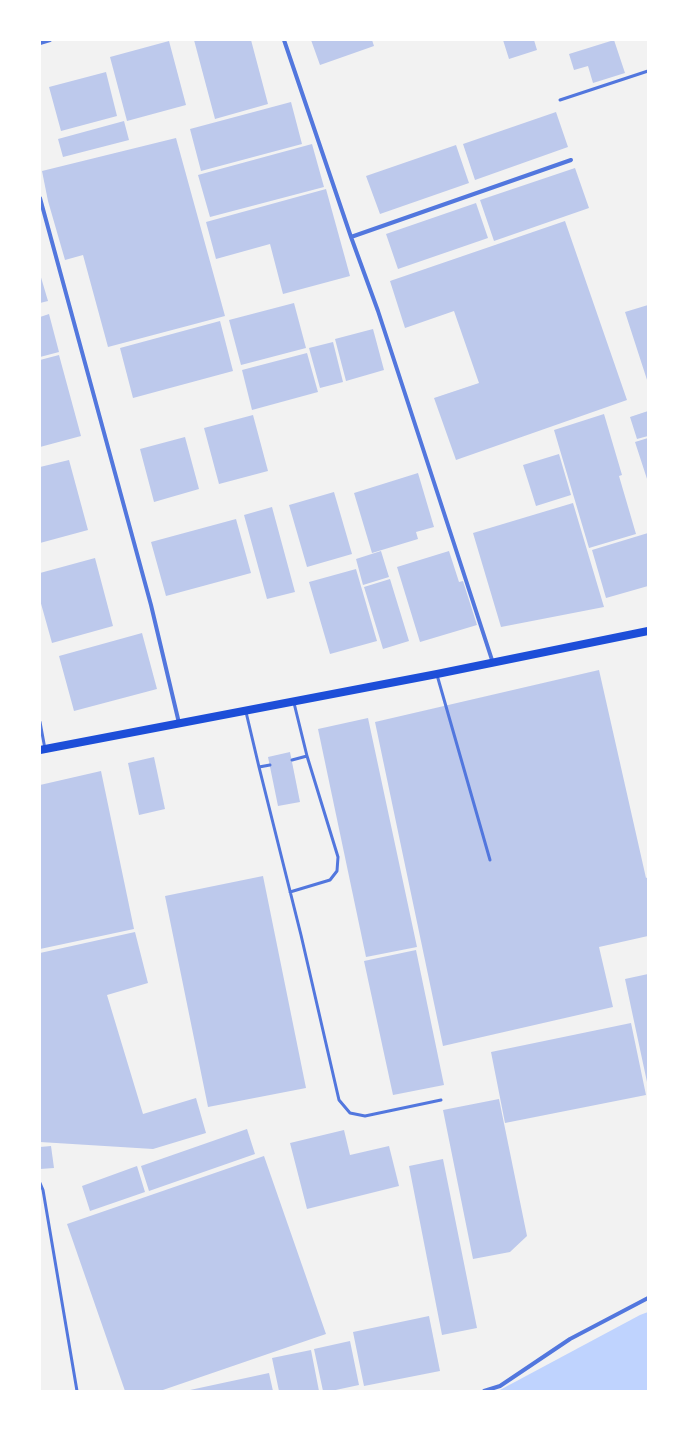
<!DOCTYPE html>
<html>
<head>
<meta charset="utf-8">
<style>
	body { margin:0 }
	#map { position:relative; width:688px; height:1431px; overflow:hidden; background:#f2f2f2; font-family:"Open Sans",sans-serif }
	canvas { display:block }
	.frame { position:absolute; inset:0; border:41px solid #fff; pointer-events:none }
</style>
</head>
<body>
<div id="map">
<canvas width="688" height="1431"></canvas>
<div class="frame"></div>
</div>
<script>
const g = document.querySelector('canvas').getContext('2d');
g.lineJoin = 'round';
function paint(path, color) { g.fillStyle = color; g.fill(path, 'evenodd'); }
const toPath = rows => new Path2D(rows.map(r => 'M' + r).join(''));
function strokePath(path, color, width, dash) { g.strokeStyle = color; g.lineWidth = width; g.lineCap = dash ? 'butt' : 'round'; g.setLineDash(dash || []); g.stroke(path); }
const water = toPath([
	[648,1312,648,1391,498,1391,640,1315]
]);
const building = toPath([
	[194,40,251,40,268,104,215,119],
	[311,40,372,40,374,46,320,65],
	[503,40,534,40,537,50,509,59],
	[614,40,625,73,593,83,588,66,574,70,569,54],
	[169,41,186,105,127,121,110,57],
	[106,72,117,116,61,131,49,87],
	[291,102,302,144,201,171,190,129],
	[556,112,568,147,475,180,463,144],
	[124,121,129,140,63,157,58,139],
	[176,138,225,316,108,347,83,255,65,260,48,201,42,171],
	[312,144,324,187,210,217,198,175],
	[456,145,469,183,380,214,366,176],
	[575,168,589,208,494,241,480,200],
	[326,189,350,276,283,294,270,244,216,259,206,222],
	[476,203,488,238,398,269,386,234],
	[565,221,627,400,456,460,434,398,479,383,454,311,405,328,390,281],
	[40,274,48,301,40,303],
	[294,303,306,348,241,365,229,320],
	[648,305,648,383,625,312],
	[49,314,59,352,40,357,40,317],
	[220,321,233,371,133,398,120,348],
	[373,329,384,370,346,381,335,339],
	[333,342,343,382,320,388,309,348],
	[307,353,318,392,252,410,242,370],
	[59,355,81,436,40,447,40,360],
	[648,411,648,436,637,439,630,417],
	[604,414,622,475,619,476,636,534,589,548,554,430],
	[253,415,268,471,219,484,204,428],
	[185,437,199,489,154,502,140,449],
	[648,438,648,482,635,442],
	[559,454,571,495,536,506,523,465],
	[69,460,88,530,40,543,40,467],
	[418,473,434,527,416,532,418,539,372,553,354,493],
	[334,492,352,554,307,567,289,505],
	[573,503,604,607,501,627,473,533],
	[272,507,295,592,267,599,244,515],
	[236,519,251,573,166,596,151,542],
	[648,533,648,586,606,598,592,550],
	[381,551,389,577,363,585,356,559],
	[449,551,459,582,463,581,477,625,420,642,397,567],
	[95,558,113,626,52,643,40,600,40,573],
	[356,569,377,641,330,654,309,582],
	[390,579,409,641,383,649,364,587],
	[142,633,157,689,74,711,59,656],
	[599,670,646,878,648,877,648,936,599,947,613,1007,443,1046,375,722],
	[368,718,417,947,366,957,318,729],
	[290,752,300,802,278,806,268,757],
	[154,757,165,809,139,815,128,763],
	[101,771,134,929,40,949,40,785],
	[263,876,306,1088,208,1107,165,896],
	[135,932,148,983,107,995,143,1114,196,1098,206,1133,153,1149,40,1142,40,953],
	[416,950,444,1085,393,1095,364,961],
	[648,974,648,1082,647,1082,625,979],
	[631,1023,646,1095,505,1123,491,1052],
	[499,1099,527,1236,510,1252,473,1259,443,1110],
	[247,1129,255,1154,149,1191,141,1166],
	[344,1130,350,1155,389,1146,399,1186,307,1209,290,1143],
	[51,1146,54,1168,40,1169,40,1147],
	[264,1156,326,1334,160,1391,125,1391,67,1224],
	[443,1159,477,1328,442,1335,409,1166],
	[137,1166,145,1192,90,1211,82,1186],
	[429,1316,440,1371,364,1386,353,1332],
	[350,1341,359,1385,331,1391,323,1391,314,1349],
	[311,1350,319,1391,279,1391,272,1358],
	[269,1373,273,1391,190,1391,190,1390]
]);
const service = toPath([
	[560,100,648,71],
	[437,675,490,860],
	[246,712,259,767,301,935,339,1100,350,1113,365,1116,441,1100],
	[40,722,45,749],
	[292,760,307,756,294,703],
	[259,767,270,765],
	[290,892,330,880,337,871,338,857,307,756],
	[40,1183,43,1190,77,1391]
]);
const minor = toPath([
	[284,40,351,237,378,311,493,663],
	[40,43,50,40],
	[40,198,151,605,179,723],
	[351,237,571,160],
	[484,1391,500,1386,570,1339,648,1298]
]);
const secondary = toPath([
	[40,750,437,674,648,631]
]);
paint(water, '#bfd3fe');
paint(building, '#bdc9ec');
strokePath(service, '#5277de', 3);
strokePath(minor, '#5277de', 4);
strokePath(secondary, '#1d4ed8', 8);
</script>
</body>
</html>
